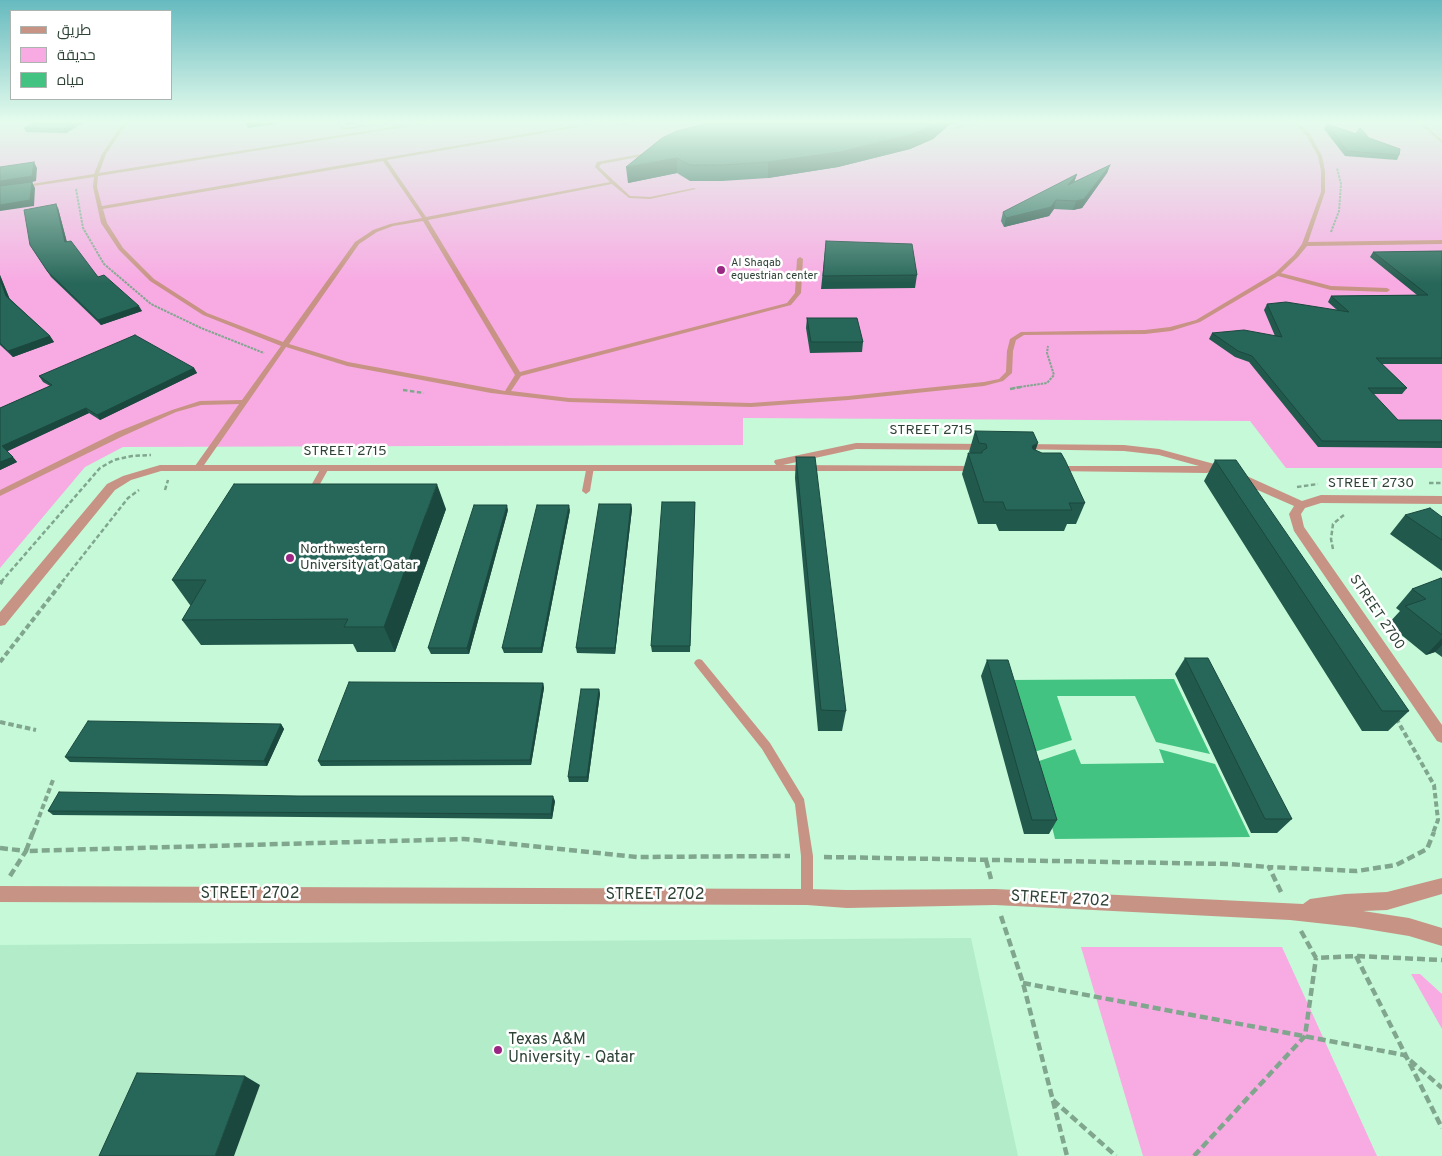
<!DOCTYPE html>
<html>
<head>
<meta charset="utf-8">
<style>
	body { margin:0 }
	#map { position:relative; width:1442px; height:1156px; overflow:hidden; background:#c5f9d8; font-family:Overpass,Cairo,sans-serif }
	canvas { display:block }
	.legend { position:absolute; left:10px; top:10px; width:162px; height:90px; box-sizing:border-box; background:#fff; border:1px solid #abb4af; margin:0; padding:6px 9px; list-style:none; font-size:15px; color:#2e4336 }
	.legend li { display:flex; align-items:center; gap:10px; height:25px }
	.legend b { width:25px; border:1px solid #abb4af }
</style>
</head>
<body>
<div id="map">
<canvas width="1442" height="1156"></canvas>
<ul class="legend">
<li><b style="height:6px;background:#c79384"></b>طريق</li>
<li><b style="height:14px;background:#f8aae3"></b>حديقة</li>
<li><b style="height:14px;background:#43c381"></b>مياه</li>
</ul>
</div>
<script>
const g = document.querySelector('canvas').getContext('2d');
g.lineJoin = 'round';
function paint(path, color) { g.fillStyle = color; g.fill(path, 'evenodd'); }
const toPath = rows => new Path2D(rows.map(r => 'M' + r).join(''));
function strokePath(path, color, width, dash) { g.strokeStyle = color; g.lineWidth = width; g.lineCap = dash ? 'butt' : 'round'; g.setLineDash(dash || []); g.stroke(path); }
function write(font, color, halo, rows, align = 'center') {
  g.font = font + ' Overpass,sans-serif'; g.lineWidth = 5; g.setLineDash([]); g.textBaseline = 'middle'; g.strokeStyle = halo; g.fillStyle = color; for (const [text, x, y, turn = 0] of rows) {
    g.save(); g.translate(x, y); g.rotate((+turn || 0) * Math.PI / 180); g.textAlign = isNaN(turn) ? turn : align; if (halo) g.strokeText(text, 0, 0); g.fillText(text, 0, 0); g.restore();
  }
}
const built = toPath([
	[971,938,1018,1156,0,1156,0,945]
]);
const green = toPath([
	[0,121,1442,121,1442,468,1286,468,1250,421,743,418,743,445,123,447,85,467,0,568],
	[1081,947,1282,947,1377,1156,1143,1156],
	[1411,974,1420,974,1442,994,1442,1029]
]);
const water = toPath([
	[1174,679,1210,754,1156,742,1135,696,1057,696,1072,740,1031,753,1007,680],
	[1075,749,1081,764,1164,763,1159,749,1215,764,1250,837,1055,839,1036,762]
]);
const pathFar3 = toPath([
	[622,124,636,121],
	[76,189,83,228,104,264,151,304,201,328,264,353],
	[1331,232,1339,211,1341,184,1337,168],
	[1013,388,1047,383,1054,375,1047,353,1048,346]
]);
const pathFar2 = toPath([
	[1010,389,1021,387],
	[403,390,424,393],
	[1429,483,1442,483],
	[1297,487,1318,484],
	[165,490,168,480],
	[1333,549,1331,539,1333,524,1345,514],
	[1,582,100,468,114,460,132,456,151,455],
	[62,582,128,498,139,490]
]);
const pathFar1 = toPath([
	[0,584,2,581],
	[0,662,63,581],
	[1396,718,1434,785,1438,820,1433,833],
	[0,722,36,730],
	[33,833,53,780]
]);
const path = toPath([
	[33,832,26,851,464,839,637,857,790,856],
	[0,848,26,851,10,876],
	[824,857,1228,864,1269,867],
	[986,860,991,879],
	[1281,892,1269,867,1357,871,1396,865,1427,849,1434,832],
	[1001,916,1023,983,1067,1156],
	[1301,931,1316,958,1356,956,1442,960],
	[1356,956,1442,1128],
	[1023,983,1404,1055,1442,1088],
	[1053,1100,1116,1156],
	[1194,1156,1305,1036,1316,958]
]);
const service = toPath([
	[125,121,130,121,121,132,106,154,99,173,430,121,442,121,98,176,97,187,102,206,601,121,612,121,387,160,426,217,610,182,595,167,597,162,647,153,649,155,601,164,599,167,630,196,650,197,694,188,696,189,650,199,629,198,612,184,428,220,520,372,787,303,795,293,797,259,800,257,803,259,801,293,791,305,521,376,511,391,569,398,751,403,848,396,984,382,999,379,1006,372,1007,351,1010,339,1021,332,1145,330,1170,327,1196,320,1275,273,1294,255,1302,244,1321,192,1321,171,1318,156,1306,135,1292,121,1297,121,1310,134,1322,156,1325,171,1325,192,1308,242,1442,240,1442,244,1307,246,1298,257,1281,273,1331,286,1387,288,1390,290,1387,292,1331,290,1278,276,1200,322,1171,331,1145,334,1024,335,1016,340,1013,351,1012,373,1003,381,984,386,848,400,751,407,569,402,491,393,347,366,286,347,202,468,196,468,195,466,239,404,201,405,176,412,123,436,0,496,0,490,117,432,172,410,200,401,242,400,281,346,203,315,150,281,119,250,101,223,93,187,94,177,0,191,0,189,94,174,102,154,118,130,125,121],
	[383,161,422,218,390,224,373,230,355,242,283,342,207,313,154,279,123,248,107,223,103,209,383,161],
	[423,221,515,375,505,391,348,362,289,344,359,244,377,232,393,226,423,221],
	[334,121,339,121,344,128,387,121,400,121,343,130,334,121],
	[980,121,990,121,955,129,953,128,980,121],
	[1416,121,1421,121,1442,140,1442,143,1416,121],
	[587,465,593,465,594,467,590,491,586,494,582,491,587,465],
	[322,466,328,466,329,468,315,493,309,493,308,491,322,466],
	[699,659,702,660,770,743,804,799,813,856,813,897,811,901,807,903,803,901,801,897,801,856,795,804,762,749,696,666,694,663,696,660,699,659]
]);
const minor = toPath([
	[856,443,988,444,993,447,988,450,856,449,783,465,978,466,979,468,978,470,974,471,161,471,131,480,115,490,5,625,0,626,0,612,107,484,123,476,160,465,776,465,774,462,775,460,856,443],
	[1020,444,1124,445,1159,449,1229,468,1302,501,1321,495,1442,496,1442,504,1321,503,1305,508,1301,514,1304,527,1442,725,1442,743,1437,741,1294,531,1289,514,1294,506,1212,470,1207,473,1052,471,1048,470,1047,468,1048,466,1199,466,1159,455,1124,451,1016,449,1015,447,1016,445,1020,444],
	[1442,878,1442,894,1387,910,1363,911,1409,918,1442,928,1442,946,1409,936,1354,927,1290,920,995,905,847,908,807,905,0,902,0,886,807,889,847,890,995,889,1303,904,1310,899,1345,894,1387,892,1442,878]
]);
const wall = toPath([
	[17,121,86,121,66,133,26,132,24,128,33,123,17,122],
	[716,121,950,124,933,139,910,149,838,167,768,178,722,181,690,181,677,173,628,183],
	[1327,124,1369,138,1399,155,1397,160,1345,156,1324,129],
	[1110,165,1107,173,1082,208,1073,210,1054,209,1049,216,1004,227,1001,221,1003,212,1077,174,1074,182],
	[58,208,67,242,98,277,142,311,101,325,51,277,30,245],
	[826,241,917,275,915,288,821,289],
	[1442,251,1442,364,1382,364,1407,388,1402,394,1373,394,1398,420,1442,421,1442,448,1318,447,1249,362,1235,357,1209,339,1212,333,1275,336,1264,310,1267,304,1337,310,1328,302,1331,296,1417,295,1370,257,1373,252],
	[0,275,9,298,50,336,54,342,13,357,0,345],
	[807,318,863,342,862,352,810,353,806,328],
	[194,368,197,373,100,420,89,413,7,451,17,462,0,470,0,408,50,386,43,382,39,376],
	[975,431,1035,450,1085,503,1076,524,1067,524,1064,531,999,531,996,524,978,524,962,474,968,453,970,453,969,452],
	[796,457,846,711,842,731,818,731,795,478],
	[1215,460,1409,711,1388,731,1362,731,1204,481],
	[695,502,690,652,652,652,651,646],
	[631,504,632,509,615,654,577,653,576,648],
	[446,509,395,652,357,652,353,644,201,645,182,620,191,605,190,605,172,580],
	[508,510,469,654,431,654,428,648],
	[570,510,542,653,504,653,502,648],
	[1405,515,1442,517,1442,571,1390,534],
	[1442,579,1442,657,1435,652,1426,655,1388,624,1400,611,1396,608,1412,589],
	[1185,658,1292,819,1277,833,1251,833,1175,674],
	[987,660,1057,820,1049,834,1024,834,981,676],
	[543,683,544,688,531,765,321,766,318,761],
	[599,689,600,694,588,782,569,782,568,777],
	[281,724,284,729,267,766,70,762,65,757],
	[555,801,552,819,53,815,48,811]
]);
const shadedWall = toPath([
	[77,121,86,121,66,133,64,129],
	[265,121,276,121,277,124,248,128,246,124],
	[345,121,369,121,346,125],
	[939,121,967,121,950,124,933,139,910,149,838,167,768,178,768,162],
	[677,158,677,173,628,183,626,167],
	[34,162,37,168,36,181,32,182,35,188,34,206,0,211,0,181],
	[1110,165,1107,173,1082,208,1073,210,1076,201],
	[1077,174,1074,183,1068,185],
	[1056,200,1054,209,1049,216,1004,227,1006,218],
	[56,204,58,208,68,247,65,242],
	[0,275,11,302,6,296,0,279],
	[139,306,142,311,101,325,98,320],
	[50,336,54,342,13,357,8,351],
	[194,368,197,373,100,420,97,415],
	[86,408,89,413,6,452,2,446],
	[1038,443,1031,464,1032,446],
	[13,457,17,462,0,470,0,462],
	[437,484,446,509,395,652,384,627],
	[631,504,632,509,615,654,615,648],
	[507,505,508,510,469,654,467,648],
	[569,505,570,510,542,653,541,648],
	[1442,638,1442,645,1435,652,1426,655],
	[543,683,544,688,531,765,530,760],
	[599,689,600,694,588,782,587,777],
	[281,724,284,729,267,766,264,761],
	[553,796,555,801,552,819,551,814],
	[245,1076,260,1085,234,1156,215,1156]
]);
const building = toPath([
	[36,121,77,121,64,129,24,128,36,121],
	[245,121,265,121,246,124,245,121],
	[716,121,939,121,936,124,912,134,840,152,768,162,722,165,690,165,677,158,626,167,662,138,677,131,716,121],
	[1327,124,1356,134,1360,128,1369,138,1400,149,1399,155,1347,151,1327,124],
	[34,162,32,176,0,181,0,167,34,162],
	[1110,165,1084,199,1076,201,1056,200,1051,207,1006,218,1003,212,1077,174,1068,185,1110,165],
	[32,182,30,200,0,205,0,186,32,182],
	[56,204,65,242,71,241,98,277,104,275,139,306,98,320,48,272,30,245,24,210,56,204],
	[826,241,912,244,917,275,823,276,826,241],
	[1442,251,1442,358,1376,358,1407,388,1368,388,1398,420,1441,420,1442,421,1442,442,1322,441,1252,356,1238,351,1212,333,1244,330,1282,337,1267,304,1286,302,1349,312,1331,296,1428,295,1373,252,1442,251],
	[0,279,6,296,50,336,8,351,0,343,0,279],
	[807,318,857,318,863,342,811,342,807,318],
	[135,335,194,368,97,415,86,408,2,446,13,457,0,462,0,408,52,385,39,376,135,335],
	[975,431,1033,432,1038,443,1032,446,1033,449,1042,453,1061,453,1065,460,1085,503,1069,503,1072,510,1006,510,1003,502,984,502,968,453,982,453,982,451,987,448,986,444,979,443,975,431],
	[796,457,815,457,846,711,821,710,796,457],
	[1215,460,1236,460,1409,711,1382,711,1215,460],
	[234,484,437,484,384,627,344,627,348,619,182,620,206,580,172,580,234,484],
	[662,502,695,502,690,646,651,646,662,502],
	[599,504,631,504,615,648,576,648,599,504],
	[474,505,507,505,467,648,428,648,474,505],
	[537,505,569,505,541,648,502,648,537,505],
	[1430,508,1442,517,1442,540,1405,515,1430,508],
	[1441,578,1442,579,1442,635,1405,606,1426,599,1412,589,1441,578],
	[1185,658,1208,658,1292,819,1265,819,1185,658],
	[987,660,1008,660,1057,820,1032,820,987,660],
	[349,682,543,683,530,760,318,761,349,682],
	[581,689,599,689,587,777,568,777,581,689],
	[88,721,281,724,264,761,65,757,88,721],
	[59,792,298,796,553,796,551,814,48,811,59,792],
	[137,1073,245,1076,215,1156,99,1156,137,1073]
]);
const markers = [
	[721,270,5,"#9a2784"],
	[290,558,5,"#9a2784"],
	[498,1050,5,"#9a2784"]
];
const farPoinames = [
	["Al Shaqab",731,264],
	["equestrian center",731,277]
];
const streetNames = [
	["STREET 2715",931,431],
	["STREET 2715",345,452],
	["STREET 2730",1371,484],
	["STREET 2700",1376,613,56]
];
const poiNames = [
	["Northwestern",300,550],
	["University at Qatar",300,566]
];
const nearStreetnames = [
	["STREET 2702",250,895],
	["STREET 2702",655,896],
	["STREET 2702",1060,900,3]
];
const nearPoinames = [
	["Texas A&M",508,1041],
	["University - Qatar",508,1059]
];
paint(built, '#b2ecc8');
paint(green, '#f8aae3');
paint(water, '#43c381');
strokePath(pathFar3, '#80a68e', 2, [2.5, 1]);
strokePath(pathFar2, '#80a68e', 2.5, [4.5, 2.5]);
strokePath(pathFar1, '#80a68e', 4, [5.5, 3]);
strokePath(path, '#80a68e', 4.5, [8, 4]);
paint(service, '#c79384');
paint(minor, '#c79384');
paint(wall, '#22594d');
paint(shadedWall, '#1b483e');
paint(building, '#276759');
strokePath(building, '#1b483e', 1);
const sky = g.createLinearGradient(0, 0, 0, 283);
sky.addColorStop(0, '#66babf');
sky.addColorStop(0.43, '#e5fced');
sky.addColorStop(1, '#e5fced00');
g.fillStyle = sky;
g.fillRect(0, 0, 1442, 283);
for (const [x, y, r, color] of markers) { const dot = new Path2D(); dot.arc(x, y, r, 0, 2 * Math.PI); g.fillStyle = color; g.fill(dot); strokePath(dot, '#fff', 2); }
write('11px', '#2e4336', '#fff', farPoinames, 'left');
write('14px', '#2e4336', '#fff', streetNames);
write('14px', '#2e4336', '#fff', poiNames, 'left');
write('16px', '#2e4336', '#fff', nearStreetnames);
write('16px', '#2e4336', '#fff', nearPoinames, 'left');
</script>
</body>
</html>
